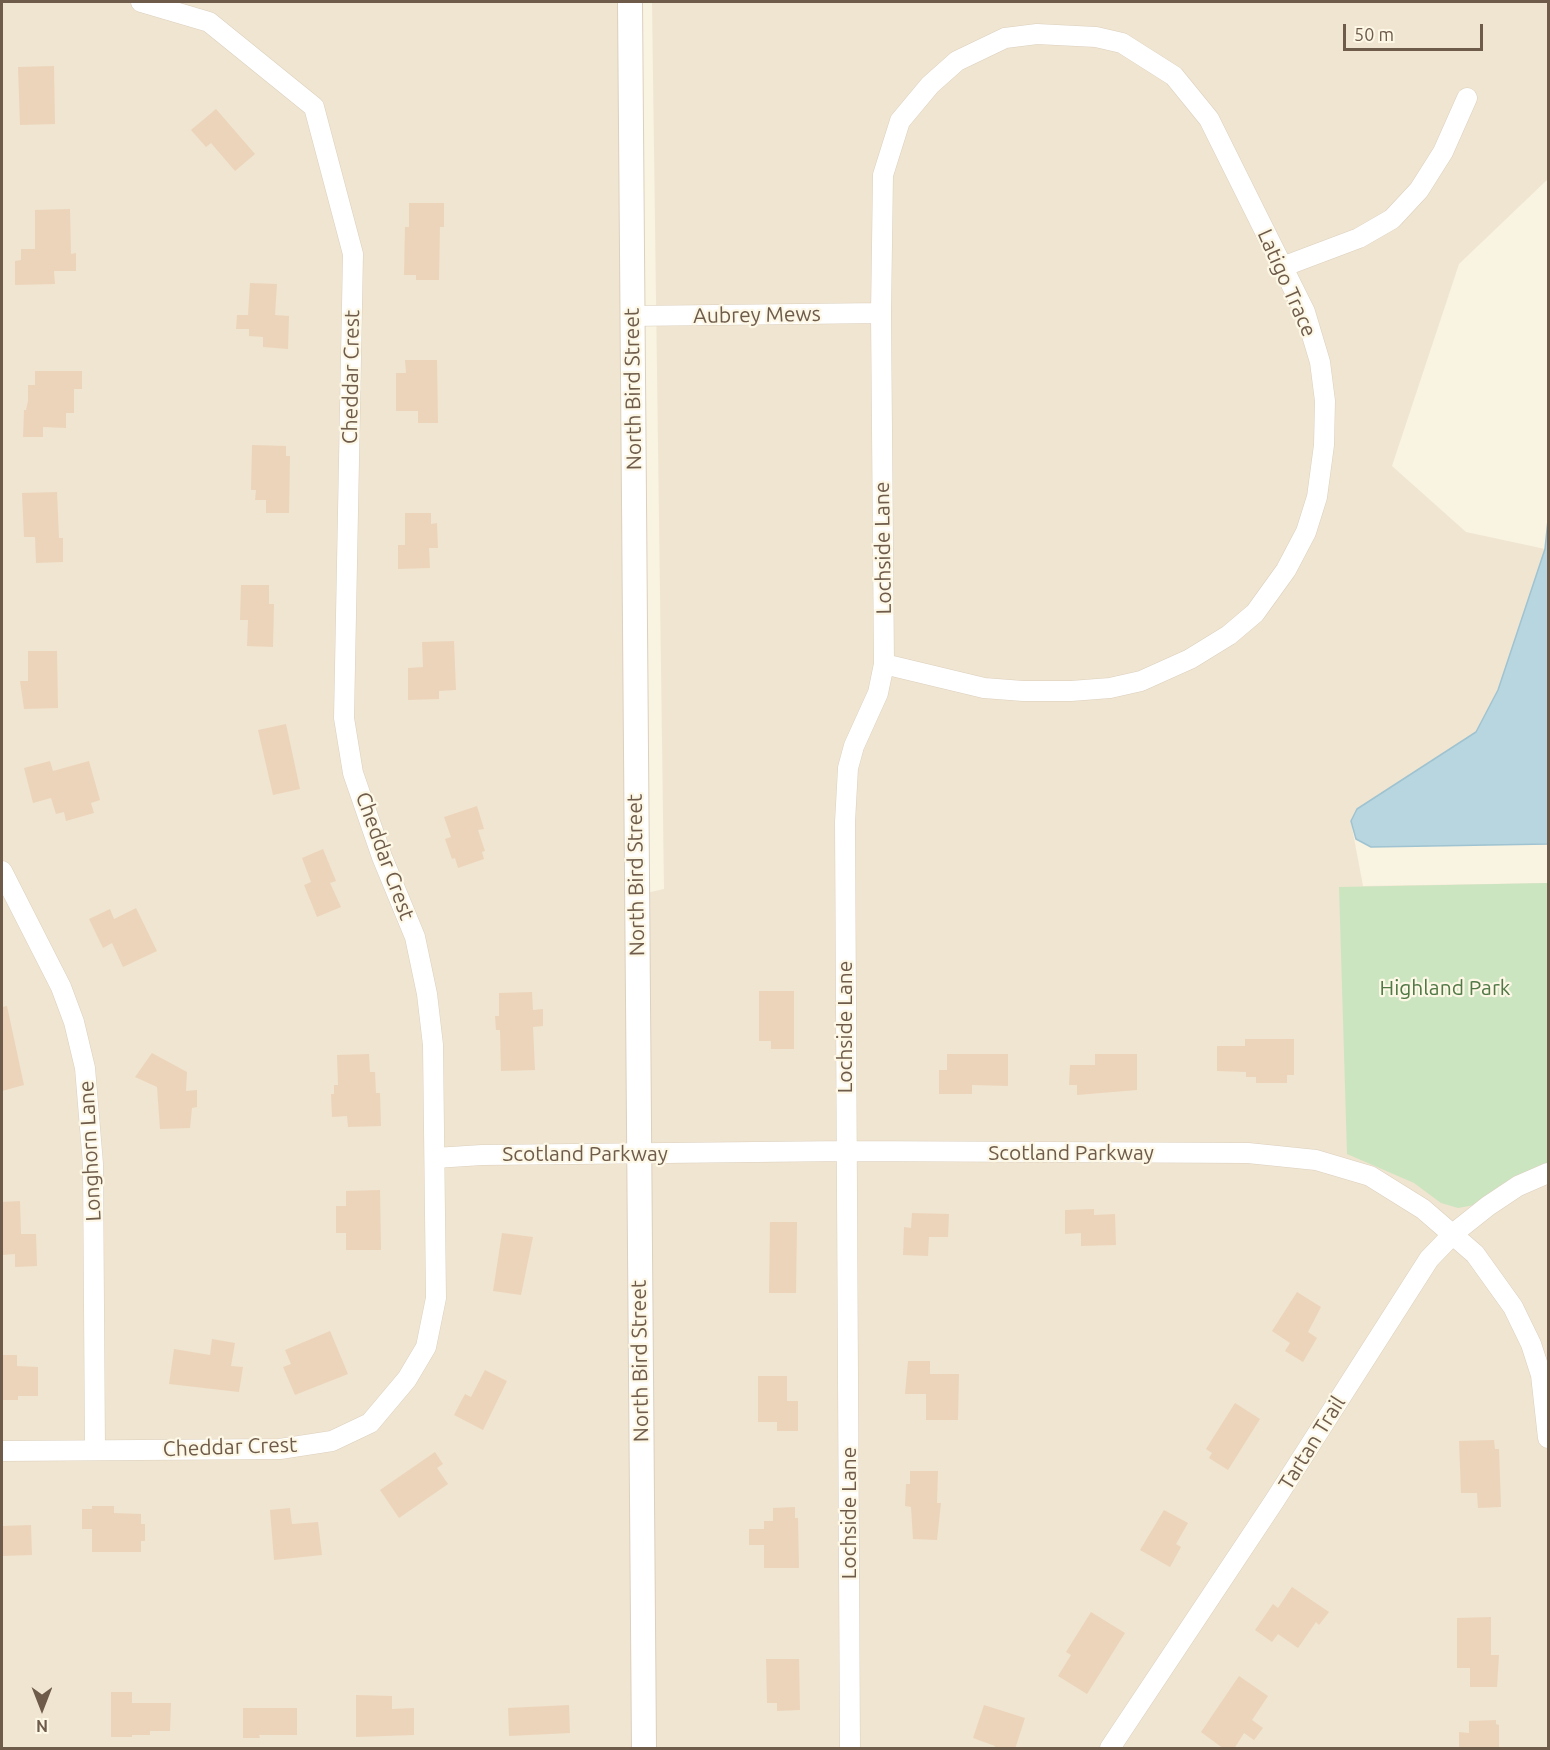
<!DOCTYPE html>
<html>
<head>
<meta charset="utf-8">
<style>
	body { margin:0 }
	#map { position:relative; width:1550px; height:1750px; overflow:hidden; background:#f9f3e1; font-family:Ubuntu,sans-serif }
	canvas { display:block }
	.frame { position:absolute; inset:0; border:3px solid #6e5b4a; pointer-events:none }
	.north { position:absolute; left:12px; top:1678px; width:60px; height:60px; -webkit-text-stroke:4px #fdf7e6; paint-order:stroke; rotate:180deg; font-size:16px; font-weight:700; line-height:24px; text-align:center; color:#6e5b4a }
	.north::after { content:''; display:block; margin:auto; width:21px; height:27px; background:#6e5b4a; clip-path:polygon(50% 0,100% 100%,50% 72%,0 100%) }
	.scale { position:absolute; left:1343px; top:24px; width:140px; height:27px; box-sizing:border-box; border:3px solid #6e5b4a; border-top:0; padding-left:8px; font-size:18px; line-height:21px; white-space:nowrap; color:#6e5b4a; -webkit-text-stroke:4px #fdf7e6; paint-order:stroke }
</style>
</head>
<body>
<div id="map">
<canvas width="1550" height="1750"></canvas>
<div class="frame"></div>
<div class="north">N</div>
<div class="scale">50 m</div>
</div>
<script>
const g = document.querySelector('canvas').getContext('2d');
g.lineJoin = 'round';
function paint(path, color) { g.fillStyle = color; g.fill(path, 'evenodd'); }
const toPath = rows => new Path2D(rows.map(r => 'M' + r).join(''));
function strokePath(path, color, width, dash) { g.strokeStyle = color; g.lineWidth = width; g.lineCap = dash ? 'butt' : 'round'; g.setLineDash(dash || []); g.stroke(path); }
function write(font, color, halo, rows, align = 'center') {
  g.font = font + ' Ubuntu,sans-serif'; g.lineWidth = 4.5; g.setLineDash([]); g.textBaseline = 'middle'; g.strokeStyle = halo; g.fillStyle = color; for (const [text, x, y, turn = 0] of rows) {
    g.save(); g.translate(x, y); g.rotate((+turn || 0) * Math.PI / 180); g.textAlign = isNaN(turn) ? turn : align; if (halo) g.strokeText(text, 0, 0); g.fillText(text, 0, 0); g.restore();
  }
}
const residential = toPath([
	[2,2,630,2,637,895,664,889,652,2,1548,2,1548,179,1459,264,1392,466,1466,532,1545,549,1498,690,1476,732,1357,809,1351,822,1363,886,1548,883,1548,1748,2,1748]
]);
const green = toPath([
	[1548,883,1548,1163,1508,1182,1475,1205,1458,1208,1441,1203,1414,1183,1347,1154,1339,887]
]);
const water = toPath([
	[1548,520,1548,844,1371,847,1356,839,1351,821,1357,809,1476,732,1498,690,1545,549,1548,520]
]);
const building = toPath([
	[54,66,55,124,20,125,18,67],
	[216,109,255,154,235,171,211,143,206,147,191,130],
	[409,203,444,203,444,227,440,227,439,280,416,280,416,275,404,275,405,227,409,227],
	[70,209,71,254,76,253,76,271,54,271,55,284,15,285,15,261,21,260,21,249,35,249,35,210],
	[250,283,277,284,275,315,289,316,288,349,263,347,263,337,249,336,249,329,236,329,237,315,248,315],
	[405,360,437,360,438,423,418,423,418,411,396,411,396,373,406,373],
	[35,371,82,371,82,389,74,389,74,413,66,413,66,428,43,427,43,437,23,437,24,410,26,410,28,401,28,385,35,385],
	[252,445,286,446,286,456,290,456,289,513,266,513,266,500,255,500,256,490,251,490],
	[57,492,59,538,63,538,63,562,36,563,35,537,24,537,22,493],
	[405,513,431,513,431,524,437,523,438,548,429,548,430,568,398,569,398,545,405,545],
	[241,585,269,585,269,604,274,604,273,647,247,646,248,620,240,620],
	[454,641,456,690,439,691,439,699,408,700,408,668,423,667,422,642],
	[28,651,57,651,58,708,24,709,20,681,28,681],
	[286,724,300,789,273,795,258,730],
	[50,761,53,771,89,761,100,800,91,803,94,813,66,821,64,812,56,814,51,798,33,803,24,768],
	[477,806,484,829,478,830,485,851,482,852,484,859,458,868,455,858,452,859,445,839,451,837,444,817],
	[323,849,336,881,330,883,341,907,317,917,304,885,311,882,302,858],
	[136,908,157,951,123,967,112,943,103,948,89,919,110,909,114,919],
	[759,991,794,991,794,1049,771,1049,771,1041,759,1041],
	[532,992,533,1010,543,1009,543,1026,533,1027,535,1070,501,1071,500,1030,496,1030,495,1016,499,1016,499,993],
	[7,1006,24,1085,2,1091,2,1007],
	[1245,1039,1294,1039,1294,1075,1287,1075,1287,1083,1256,1083,1256,1077,1246,1077,1246,1072,1217,1071,1217,1046,1245,1046],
	[152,1053,187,1072,186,1091,197,1090,197,1107,192,1108,190,1128,160,1129,157,1087,135,1077],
	[369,1054,370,1072,375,1072,376,1093,380,1093,381,1126,348,1127,347,1116,332,1117,331,1094,334,1094,334,1085,338,1085,337,1055],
	[947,1054,1008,1054,1008,1086,972,1085,972,1094,939,1094,939,1070,947,1070],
	[1095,1054,1137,1054,1137,1090,1077,1095,1077,1085,1069,1085,1070,1065,1095,1065],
	[380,1190,381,1250,346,1250,346,1233,336,1233,336,1206,346,1206,346,1191],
	[20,1201,21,1234,36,1234,37,1266,15,1267,15,1254,2,1255,2,1202],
	[1094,1209,1094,1215,1115,1214,1116,1245,1081,1246,1081,1233,1065,1234,1065,1210],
	[912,1213,949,1214,948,1237,929,1237,928,1256,903,1255,904,1227,911,1228],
	[770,1222,797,1222,796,1293,769,1293],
	[502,1233,533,1237,521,1295,493,1291],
	[1297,1292,1321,1307,1308,1332,1317,1338,1303,1362,1285,1351,1290,1343,1272,1331],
	[330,1331,348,1374,295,1395,283,1367,291,1364,285,1350],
	[212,1339,235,1343,231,1366,243,1367,239,1392,169,1384,174,1349,210,1355],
	[2,1355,17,1355,17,1366,38,1367,38,1396,18,1396,18,1400,2,1400],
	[908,1361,930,1361,930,1374,959,1374,958,1420,926,1420,926,1394,905,1394],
	[485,1370,507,1381,483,1430,454,1415,465,1394,471,1397],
	[758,1376,787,1376,787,1401,798,1401,798,1431,777,1431,777,1422,758,1422],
	[1235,1403,1260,1419,1228,1470,1209,1458,1212,1453,1206,1449],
	[1494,1440,1495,1449,1499,1449,1501,1507,1478,1508,1477,1493,1461,1493,1459,1441],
	[435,1452,443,1464,437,1468,448,1484,399,1518,380,1490],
	[910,1471,938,1471,937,1503,941,1503,937,1540,913,1539,911,1507,905,1506,906,1484,910,1484],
	[92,1506,114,1506,114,1513,141,1514,141,1524,145,1524,145,1541,141,1541,141,1552,92,1552,92,1529,82,1529,82,1509,92,1509],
	[795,1507,795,1518,798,1518,799,1568,764,1568,764,1545,749,1545,749,1529,764,1529,764,1521,773,1521,773,1508],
	[290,1508,292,1524,318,1522,322,1555,274,1560,270,1510],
	[1164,1510,1188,1523,1176,1544,1181,1547,1170,1567,1140,1550],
	[31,1525,32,1555,2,1556,2,1526],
	[1292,1587,1329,1612,1319,1625,1316,1622,1298,1648,1278,1634,1272,1642,1255,1630,1273,1604,1278,1608],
	[1091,1612,1125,1633,1087,1694,1058,1676,1071,1655,1066,1652],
	[1491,1617,1491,1655,1499,1655,1497,1687,1470,1687,1470,1668,1457,1668,1457,1618],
	[766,1659,799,1659,800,1710,777,1711,777,1703,767,1703],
	[1239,1676,1268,1696,1252,1720,1263,1728,1254,1740,1244,1733,1234,1749,1224,1749,1201,1732],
	[111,1692,132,1692,132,1703,171,1703,170,1731,150,1731,150,1735,132,1735,132,1737,111,1737],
	[356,1695,392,1696,392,1709,414,1708,414,1735,356,1737],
	[569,1705,570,1733,509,1736,508,1708],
	[984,1705,1025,1718,1015,1749,994,1749,995,1746,973,1738],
	[243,1708,297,1708,297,1735,259,1735,260,1738,243,1738],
	[1496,1720,1496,1724,1499,1725,1499,1749,1459,1749,1459,1732,1469,1733,1469,1721]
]);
const minor = toPath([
	[1282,267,1359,238,1392,219,1419,190,1443,152,1467,98],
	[632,316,881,313],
	[2,871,61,987,74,1022,85,1068,93,1164,95,1449],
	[435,1158,482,1155,847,1151,1248,1153,1316,1160,1370,1176,1423,1209,1475,1254,1513,1307,1531,1344,1541,1375,1548,1438],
	[2,1451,280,1449,332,1441,370,1423,407,1379,426,1347,436,1298,433,1045,427,994,415,937,382,857,353,773,344,718,353,254,314,107,209,22,141,2],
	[850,1748,845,822,848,768,854,746,878,693,884,664,881,313,883,175,900,121,930,85,957,61,1005,38,1037,34,1096,37,1122,43,1174,76,1209,119,1305,312,1320,362,1325,401,1324,445,1317,497,1306,532,1286,570,1255,613,1229,635,1190,659,1141,681,1110,688,1071,691,1023,691,984,688,884,664],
	[1110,1748,1275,1500,1429,1259,1454,1233,1488,1206,1518,1186,1548,1173]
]);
const tertiary = toPath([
	[630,2,644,1748]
]);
const streetNames = [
	["Latigo Trace",1287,283,66],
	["Aubrey Mews",757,315,-1],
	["Cheddar Crest",351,377,-89],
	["North Bird Street",633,389,-91],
	["Lochside Lane",883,548,-91],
	["Cheddar Crest",385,856,70],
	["North Bird Street",636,875,-91],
	["Lochside Lane",845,1027,-90],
	["Longhorn Lane",90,1151,-93],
	["Scotland Parkway",1071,1153],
	["Scotland Parkway",585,1154],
	["North Bird Street",640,1361,-91],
	["Tartan Trail",1312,1443,-58],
	["Cheddar Crest",230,1447,-2],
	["Lochside Lane",849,1513,-90]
];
const parkNames = [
	["Highland Park",1445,988]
];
paint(residential, '#f0e5d0');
paint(green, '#cbe5c1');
paint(water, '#b8d6e0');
strokePath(water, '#9fc3d1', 1.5);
paint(building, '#ecd4bb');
strokePath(minor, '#dcd0be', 21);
strokePath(tertiary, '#dcd0be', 26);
strokePath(minor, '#fff', 20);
strokePath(tertiary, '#fff', 24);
write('21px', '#6e5b4a', '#fdf7e6', streetNames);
write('21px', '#507946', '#fdf7e6', parkNames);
</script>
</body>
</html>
